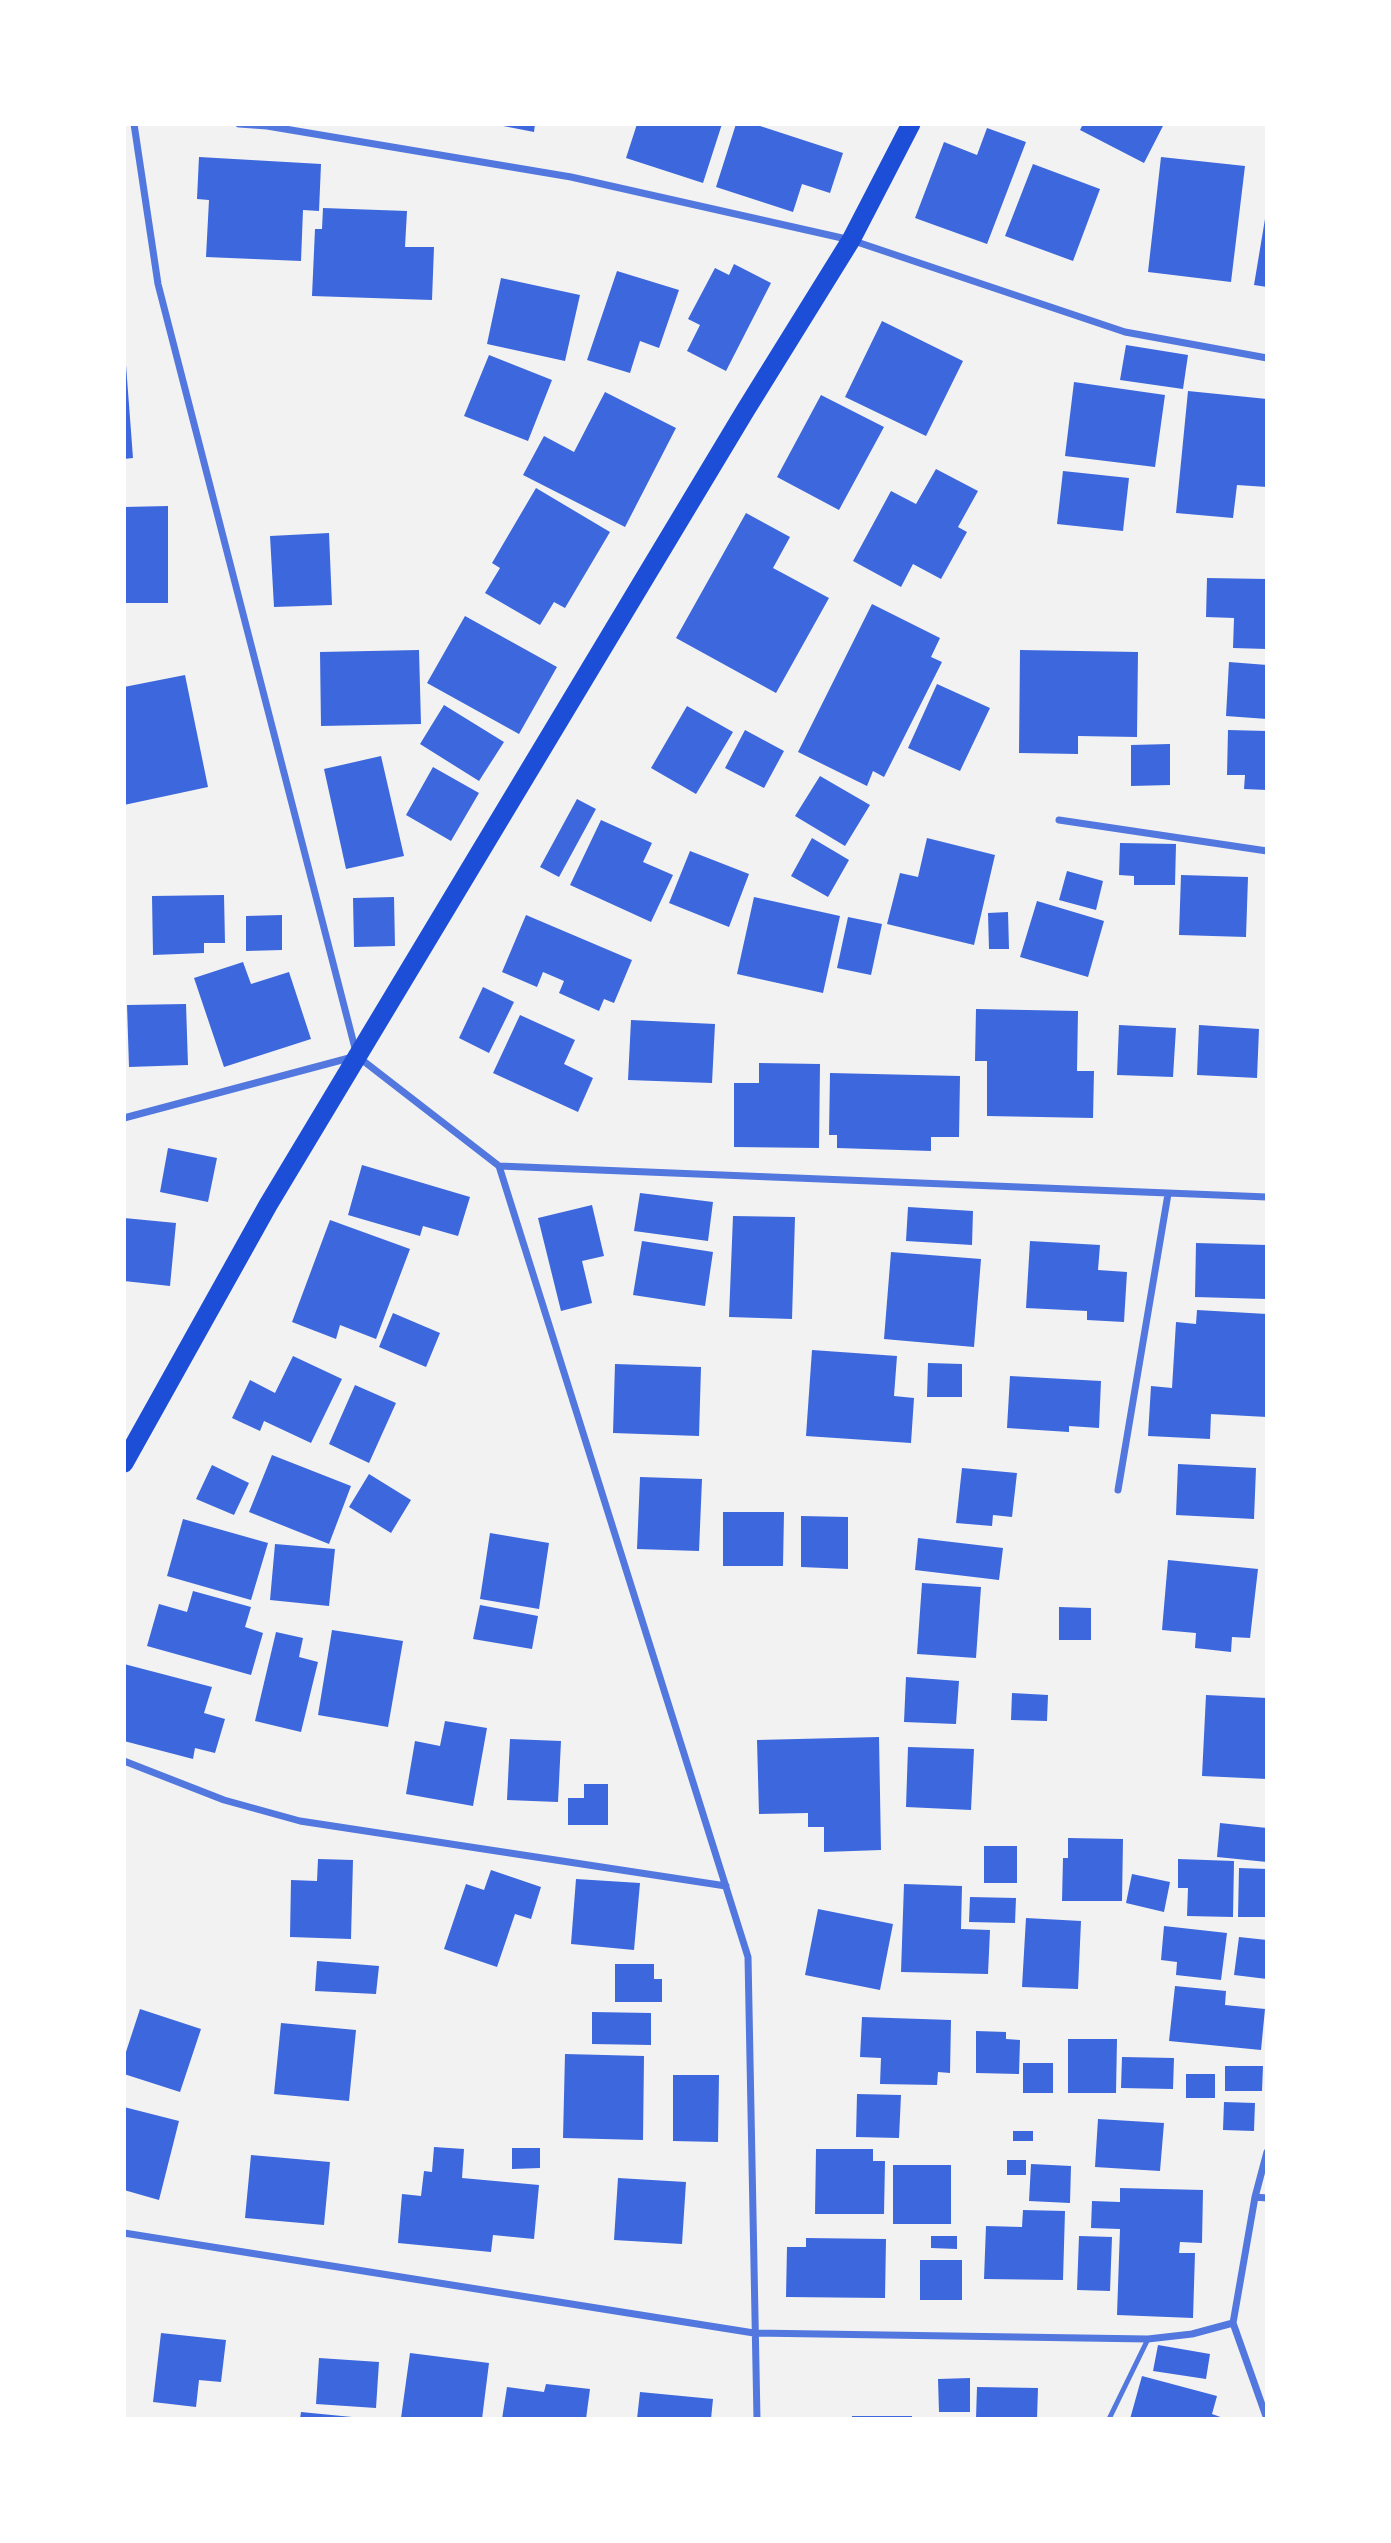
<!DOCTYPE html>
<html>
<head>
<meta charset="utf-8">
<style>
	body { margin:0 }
	#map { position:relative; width:1391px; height:2543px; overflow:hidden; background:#f2f2f2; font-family:"Noto Serif",serif }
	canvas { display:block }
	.frame { position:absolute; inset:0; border:126px solid #fff; pointer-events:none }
</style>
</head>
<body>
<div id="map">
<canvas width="1391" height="2543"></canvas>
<div class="frame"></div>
</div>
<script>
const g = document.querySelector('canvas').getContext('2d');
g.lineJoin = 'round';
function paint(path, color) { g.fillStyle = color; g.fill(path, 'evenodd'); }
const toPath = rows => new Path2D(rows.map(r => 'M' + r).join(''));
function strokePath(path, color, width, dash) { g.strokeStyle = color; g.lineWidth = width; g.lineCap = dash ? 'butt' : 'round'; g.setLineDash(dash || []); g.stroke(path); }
const building = toPath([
	[493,124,535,124,534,132],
	[637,124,722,124,703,183,626,158],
	[736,124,754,124,843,153,830,193,802,184,793,212,716,187],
	[1083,124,1164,124,1144,163,1080,130],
	[987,128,1026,142,987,244,915,218,944,142,977,155],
	[199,157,321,164,319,211,303,210,301,261,206,257,209,200,197,199],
	[1161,157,1245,166,1231,282,1148,272],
	[1033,164,1100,189,1073,261,1005,236],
	[323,208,407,211,405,247,434,247,432,300,312,296,315,229,322,229],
	[1265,219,1267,219,1267,287,1254,285],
	[734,264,771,283,726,371,687,351,700,325,688,319,715,268,729,275],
	[617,271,679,290,659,348,640,341,630,373,587,360],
	[501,278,580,295,565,361,487,344],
	[882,321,963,361,926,436,845,397],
	[1126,345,1188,355,1183,389,1120,380],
	[489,355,552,380,528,441,464,416],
	[124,365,126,365,133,458,124,459],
	[1074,382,1165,395,1155,467,1065,456],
	[1188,391,1267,399,1267,487,1237,485,1233,518,1176,513],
	[605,392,676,428,625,527,523,475,544,436,574,452],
	[821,395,884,427,839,510,777,477],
	[936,469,978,491,958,527,967,532,941,579,913,564,901,587,853,561,891,491,916,504],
	[1063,471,1129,478,1123,531,1057,524],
	[536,488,610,532,565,608,554,602,540,625,485,593,500,568,492,563],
	[168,506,168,603,124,603,124,507],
	[746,513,790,537,773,568,829,598,776,693,676,638],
	[329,533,332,605,274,607,270,536],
	[1207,578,1267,579,1267,649,1233,648,1234,618,1206,617],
	[872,604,940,638,931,657,942,662,884,777,873,771,867,786,798,752],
	[465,616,557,667,519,734,427,683],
	[419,650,421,724,321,726,320,652],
	[1020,650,1138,652,1137,737,1078,736,1078,754,1019,753],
	[1229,662,1267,665,1267,719,1226,716],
	[185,675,208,787,124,805,124,687],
	[937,684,990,708,960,771,908,748],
	[444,705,504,742,479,781,420,744],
	[687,706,733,732,696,794,651,768],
	[745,730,784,751,764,788,725,768],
	[1228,730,1267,731,1267,790,1244,789,1245,775,1227,775],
	[1170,744,1170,785,1131,786,1131,745],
	[381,756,404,856,346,869,324,769],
	[433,767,479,793,451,841,406,815],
	[820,776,870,805,845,846,795,816],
	[577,799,596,809,559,877,540,867],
	[601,820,652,843,643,862,673,875,651,922,570,885],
	[812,838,849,860,828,897,791,876],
	[927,838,995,855,974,945,887,924,900,873,918,877],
	[1120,843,1176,844,1175,885,1134,885,1134,876,1119,875],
	[690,851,749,874,729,927,669,903],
	[1067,871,1103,881,1096,910,1059,900],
	[1181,875,1248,877,1246,937,1179,935],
	[224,895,225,943,204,943,204,953,153,955,152,896],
	[394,897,395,946,354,947,353,898],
	[754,897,840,916,823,993,737,974],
	[1037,901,1104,921,1088,977,1020,957],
	[1008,912,1009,949,989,949,988,913],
	[282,915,282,950,246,951,246,916],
	[526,915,632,960,614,1003,604,999,599,1011,559,993,564,981,543,972,537,987,502,972],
	[848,917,882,924,871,975,837,968],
	[243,962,251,984,289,972,311,1039,224,1067,194,978],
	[483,987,514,1002,489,1053,459,1038],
	[186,1004,188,1065,129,1067,127,1005],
	[976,1009,1078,1011,1077,1071,1094,1071,1093,1118,987,1116,987,1061,975,1061],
	[520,1015,575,1040,564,1064,593,1078,578,1112,493,1073],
	[631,1020,715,1024,712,1083,628,1080],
	[1119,1025,1176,1028,1173,1077,1117,1075],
	[1199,1025,1259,1029,1257,1078,1197,1075],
	[759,1063,820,1064,819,1148,734,1147,734,1083,759,1083],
	[830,1073,960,1076,959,1137,931,1137,931,1151,837,1148,837,1135,829,1135],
	[168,1148,217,1158,208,1202,160,1192],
	[362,1165,470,1197,458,1236,423,1226,420,1236,348,1215],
	[640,1193,713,1202,708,1241,634,1231],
	[592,1205,604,1256,582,1261,592,1303,561,1311,538,1218],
	[908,1207,973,1211,972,1245,906,1241],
	[733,1216,795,1217,792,1319,729,1317],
	[124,1218,176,1223,170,1286,124,1281],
	[330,1220,410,1249,376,1339,340,1325,336,1339,292,1322],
	[642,1241,713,1252,705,1306,633,1295],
	[1030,1241,1100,1245,1098,1270,1127,1272,1124,1322,1087,1320,1087,1311,1026,1308],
	[1196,1243,1267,1245,1267,1299,1195,1297],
	[891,1252,981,1259,974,1347,884,1339],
	[1197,1310,1267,1314,1267,1417,1211,1414,1210,1439,1148,1436,1151,1386,1172,1388,1176,1322,1196,1324],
	[393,1313,440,1333,426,1367,379,1347],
	[812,1350,897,1356,894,1396,914,1398,911,1443,806,1436],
	[293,1356,342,1379,311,1443,264,1421,260,1431,232,1418,250,1380,275,1393],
	[928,1363,962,1364,962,1397,927,1397],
	[615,1364,701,1367,699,1436,613,1433],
	[1010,1376,1101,1381,1099,1428,1069,1426,1069,1432,1007,1428],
	[355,1385,396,1403,369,1463,329,1444],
	[272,1455,351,1486,329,1544,249,1512],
	[1178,1464,1256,1468,1254,1519,1176,1515],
	[212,1465,249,1483,234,1515,196,1499],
	[962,1468,1017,1473,1012,1517,993,1515,992,1526,956,1523],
	[369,1474,411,1500,391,1533,349,1507],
	[640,1477,702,1479,699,1551,637,1549],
	[723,1512,784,1512,783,1566,723,1566],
	[801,1516,848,1517,848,1569,801,1567],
	[183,1519,268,1543,251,1600,167,1576],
	[490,1533,549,1543,539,1609,480,1599],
	[918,1538,1003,1548,999,1580,915,1570],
	[275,1544,335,1549,329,1606,270,1600],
	[1168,1560,1258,1569,1250,1638,1232,1637,1231,1652,1195,1648,1196,1633,1162,1630],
	[922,1583,981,1587,976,1658,917,1654],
	[193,1591,251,1607,245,1627,263,1633,251,1675,147,1646,159,1604,187,1612],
	[480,1605,538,1616,532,1649,473,1639],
	[1059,1607,1091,1608,1091,1640,1059,1640],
	[332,1630,403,1641,388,1727,318,1715],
	[276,1632,303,1638,299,1657,318,1662,301,1732,255,1721],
	[124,1664,212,1687,204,1713,225,1719,215,1753,195,1748,193,1759,124,1741],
	[906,1677,959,1681,956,1724,904,1722],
	[1012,1693,1048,1695,1047,1721,1011,1720],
	[1206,1695,1267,1698,1267,1779,1202,1776],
	[445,1721,487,1728,473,1806,406,1794,415,1741,440,1746],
	[879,1737,881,1850,824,1852,824,1827,808,1827,808,1813,759,1814,757,1740],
	[510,1739,561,1741,558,1802,507,1800],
	[908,1747,974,1749,971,1810,906,1807],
	[584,1784,608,1784,608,1825,568,1825,568,1798,584,1798],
	[1220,1823,1267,1828,1267,1862,1217,1857],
	[1068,1838,1123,1839,1122,1901,1062,1901,1063,1858,1068,1858],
	[984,1846,1017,1846,1017,1883,984,1883],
	[318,1859,353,1860,351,1939,290,1937,291,1880,317,1881],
	[1178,1859,1234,1861,1233,1917,1187,1916,1188,1888,1178,1888],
	[1239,1868,1267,1869,1267,1917,1238,1917],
	[491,1870,541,1887,531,1919,515,1914,497,1967,444,1949,466,1884,484,1890],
	[1132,1874,1170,1882,1164,1912,1126,1903],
	[576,1879,640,1883,634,1950,571,1944],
	[904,1884,962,1886,961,1929,990,1930,988,1974,901,1972],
	[970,1897,1016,1898,1015,1923,969,1922],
	[818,1909,893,1924,880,1990,805,1975],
	[1026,1918,1081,1921,1078,1989,1022,1987],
	[1164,1926,1227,1933,1221,1980,1176,1975,1177,1962,1161,1960],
	[1239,1937,1267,1940,1267,1979,1234,1975],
	[317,1961,379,1966,376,1994,315,1991],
	[615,1964,654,1964,654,1979,662,1979,662,2002,615,2002],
	[1175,1986,1226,1991,1225,2005,1265,2009,1261,2050,1169,2041],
	[140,2009,201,2029,180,2092,124,2074,124,2058],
	[592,2012,651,2013,651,2045,592,2044],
	[862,2017,951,2020,950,2073,938,2072,937,2085,880,2084,881,2058,860,2057],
	[281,2023,356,2030,349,2101,274,2094],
	[976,2031,1006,2032,1006,2039,1020,2040,1019,2074,976,2073],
	[1068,2039,1117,2039,1116,2093,1068,2093],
	[565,2054,644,2056,643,2140,563,2138],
	[1122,2057,1174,2058,1173,2089,1121,2088],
	[1023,2063,1053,2063,1053,2093,1023,2093],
	[1225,2066,1263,2066,1262,2091,1225,2091],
	[1186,2074,1215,2074,1215,2098,1186,2098],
	[673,2075,719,2075,718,2142,673,2141],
	[857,2094,901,2095,899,2138,856,2137],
	[1224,2102,1255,2103,1254,2131,1223,2130],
	[124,2107,179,2121,159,2200,124,2190],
	[1098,2119,1164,2123,1160,2171,1095,2167],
	[1013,2131,1033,2131,1033,2141,1013,2141],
	[434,2147,464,2149,462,2178,539,2185,534,2239,493,2235,491,2252,398,2243,402,2194,421,2196,424,2171,432,2172],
	[512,2148,540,2148,540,2168,512,2169],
	[816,2149,873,2149,873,2161,885,2161,884,2214,815,2214],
	[251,2155,330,2162,324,2225,245,2218],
	[1007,2160,1026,2160,1026,2175,1007,2175],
	[1031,2164,1071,2166,1070,2203,1029,2201],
	[893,2165,951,2165,951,2224,893,2224],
	[618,2178,686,2182,682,2244,614,2240],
	[1120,2188,1203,2190,1202,2243,1180,2242,1179,2253,1195,2253,1193,2318,1117,2315,1120,2229,1091,2228,1092,2201,1120,2202],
	[1023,2210,1065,2211,1063,2280,984,2279,986,2226,1022,2227],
	[931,2236,957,2236,957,2249,931,2248],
	[1079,2236,1112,2237,1110,2291,1077,2290],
	[806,2238,886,2239,885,2298,786,2297,787,2247,806,2247],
	[920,2260,962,2260,962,2300,920,2300],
	[161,2333,226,2340,221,2382,199,2380,196,2407,153,2402],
	[1158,2345,1210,2354,1206,2379,1153,2371],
	[410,2353,489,2363,482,2419,401,2418],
	[319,2358,379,2362,376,2408,316,2404],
	[1142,2376,1217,2396,1212,2414,1226,2419,1130,2419],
	[970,2378,970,2412,939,2412,938,2379],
	[546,2384,590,2389,586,2419,502,2419,507,2387,544,2392],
	[977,2387,1038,2388,1037,2419,976,2419],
	[640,2392,713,2399,711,2419,637,2419],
	[301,2412,352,2417,352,2419,300,2419],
	[852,2416,912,2416,912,2419,852,2419]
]);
const service = toPath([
	[1109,2419,1148,2339]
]);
const minor = toPath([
	[134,124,158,284,357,1056,499,1166,748,1957,757,2419],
	[239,124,267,126,571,177,851,240,1125,332,1267,358],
	[1059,820,1267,851],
	[124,1118,353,1057],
	[499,1166,1267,1197],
	[1118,1490,1168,1194],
	[124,1761,224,1800,300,1821,726,1886],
	[1255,2197,1267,2198],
	[124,2233,754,2333,1148,2339,1192,2334,1233,2323,1255,2197,1267,2152],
	[1233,2323,1267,2419]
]);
const trunk = toPath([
	[124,1463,268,1205,745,411,851,240,911,124]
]);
paint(building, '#3d67dc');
strokePath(service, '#5277de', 5);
strokePath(minor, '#5277de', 7);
strokePath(trunk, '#1d4ed8', 19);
</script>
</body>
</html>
